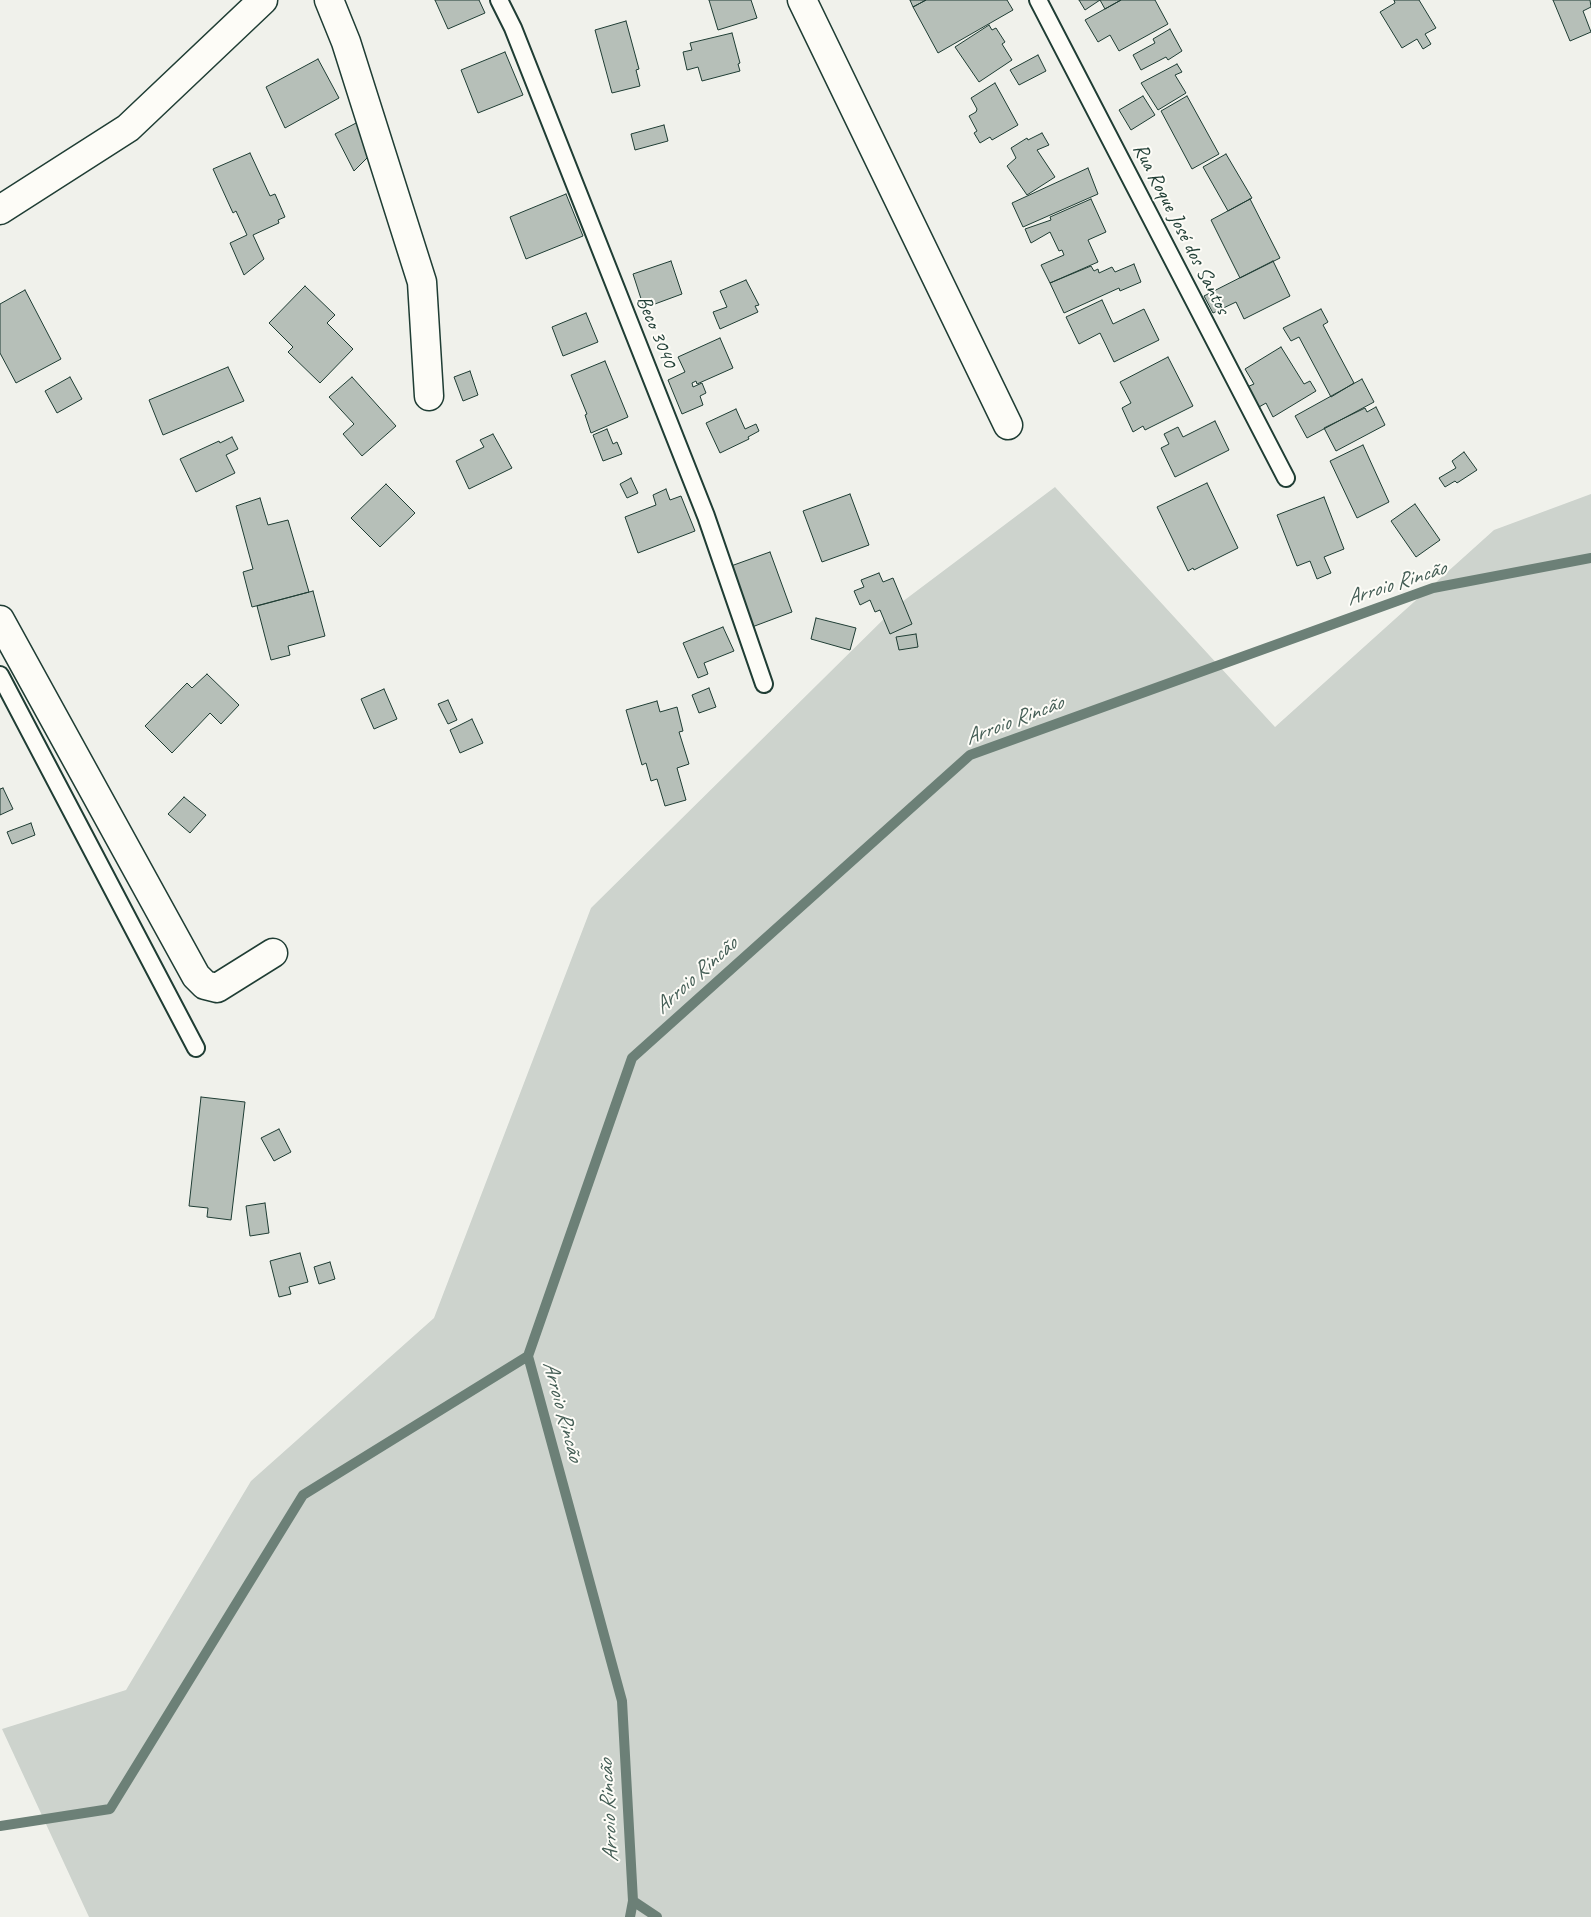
<!DOCTYPE html>
<html>
<head>
<meta charset="utf-8">
<style>
	body { margin:0 }
	canvas { display:block; background:#f0f1eb }
</style>
</head>
<body>
<canvas width="1591" height="1917"></canvas>
<script>
const g = document.querySelector('canvas').getContext('2d');
g.lineJoin = 'round';
function paint(path, color) { g.fillStyle = color; g.fill(path, 'evenodd'); }
const toPath = rows => new Path2D(rows.map(r => 'M' + r).join(''));
function strokePath(path, color, width, dash) { g.strokeStyle = color; g.lineWidth = width; g.lineCap = dash ? 'butt' : 'round'; g.setLineDash(dash || []); g.stroke(path); }
function write(font, color, halo, rows, align = 'center') {
  g.font = font + ' Caveat,sans-serif'; g.lineWidth = 4; g.setLineDash([]); g.textBaseline = 'middle'; g.strokeStyle = halo; g.fillStyle = color; for (const [text, x, y, turn = 0] of rows) {
    g.save(); g.translate(x, y); g.rotate((+turn || 0) * Math.PI / 180); g.textAlign = isNaN(turn) ? turn : align; if (halo) g.strokeText(text, 0, 0); g.fillText(text, 0, 0); g.restore();
  }
}
const green = toPath([
	[1055,487,1275,727,1494,530,1591,494,1591,1917,89,1917,2,1729,126,1690,251,1481,434,1318,591,908,898,605]
]);
const stream = toPath([
	[0,1826,110,1809,303,1495,528,1356],
	[630,1917,633,1901],
	[657,1917,633,1901,622,1701,528,1356,632,1058,970,755,1433,588,1591,558]
]);
const building = toPath([
	[435,0,479,0,485,13,448,29,435,0],
	[709,0,751,0,757,18,718,30,709,0],
	[910,0,926,0,913,7,910,0],
	[926,0,1007,0,1013,10,938,53,913,7,926,0],
	[1079,0,1121,0,1105,9,1100,0,1085,10,1079,0],
	[1121,0,1155,0,1168,24,1119,51,1110,35,1098,42,1085,20,1121,0],
	[1394,0,1419,0,1436,28,1425,34,1431,44,1423,49,1417,39,1402,48,1380,12,1395,3,1394,0],
	[1553,0,1590,0,1591,7,1583,11,1591,32,1570,41,1553,0],
	[626,21,639,69,636,70,640,86,612,93,595,30,626,21],
	[989,25,992,30,996,28,1005,42,1002,44,1012,60,979,82,955,47,989,25],
	[1170,29,1182,51,1168,60,1166,57,1141,70,1133,55,1155,43,1153,39,1170,29],
	[732,33,740,63,738,64,740,71,702,81,698,67,687,70,683,52,692,50,690,43,732,33],
	[505,52,523,95,478,113,461,70,505,52],
	[1038,55,1046,71,1019,85,1010,70,1038,55],
	[318,59,339,98,285,128,266,87,318,59],
	[1177,64,1182,72,1175,75,1186,93,1158,110,1141,83,1177,64],
	[995,83,1018,125,992,140,990,137,980,143,974,133,977,131,969,116,976,112,977,109,971,98,995,83],
	[1143,96,1155,115,1131,130,1119,110,1143,96],
	[1187,96,1219,154,1192,169,1161,111,1187,96],
	[358,122,372,153,354,171,335,134,358,122],
	[664,125,668,141,635,150,631,134,664,125],
	[1042,133,1049,145,1037,150,1055,177,1027,195,1007,166,1016,158,1011,148,1027,138,1028,140,1042,133],
	[250,153,270,196,275,194,285,217,278,220,279,223,253,235,264,259,244,275,230,243,247,235,236,211,233,213,213,169,250,153],
	[1226,154,1252,198,1228,211,1203,167,1226,154],
	[1088,168,1098,194,1023,227,1012,203,1088,168],
	[566,194,583,236,526,259,510,217,566,194],
	[1091,199,1106,232,1088,240,1098,262,1050,283,1041,265,1064,255,1062,250,1059,251,1050,232,1031,243,1025,229,1051,220,1050,217,1091,199],
	[1250,199,1280,258,1240,278,1211,220,1250,199],
	[671,261,682,294,644,308,633,274,671,261],
	[1273,261,1290,296,1244,319,1236,302,1213,313,1204,296,1273,261],
	[1134,264,1141,282,1120,291,1119,288,1064,313,1050,283,1091,266,1094,271,1098,269,1099,273,1112,267,1115,272,1134,264],
	[746,280,759,305,755,306,758,312,720,329,713,312,727,307,720,291,746,280],
	[305,286,335,315,327,323,353,349,320,383,288,352,293,347,269,323,305,286],
	[25,290,61,359,16,383,0,353,0,304,25,290],
	[1102,300,1113,324,1144,309,1159,340,1114,362,1100,333,1079,344,1066,317,1102,300],
	[1321,309,1328,322,1323,325,1354,383,1331,397,1299,337,1291,341,1283,328,1321,309],
	[586,313,598,342,563,356,552,327,586,313],
	[720,338,733,368,697,384,696,381,692,383,693,387,702,383,706,393,700,396,703,405,682,414,668,380,685,372,678,357,720,338],
	[1281,347,1304,384,1310,381,1316,391,1273,417,1266,403,1259,407,1247,387,1254,384,1245,369,1281,347],
	[1168,357,1193,406,1145,430,1143,426,1133,432,1122,408,1131,403,1120,382,1168,357],
	[605,361,628,417,591,433,585,415,587,414,571,375,605,361],
	[228,367,244,401,163,435,149,400,228,367],
	[470,371,478,395,463,401,454,377,470,371],
	[70,377,82,399,57,413,45,391,70,377],
	[352,377,396,426,362,456,343,434,354,424,329,397,352,377],
	[1362,379,1374,402,1307,438,1295,416,1362,379],
	[1376,407,1385,425,1336,451,1324,428,1365,408,1367,412,1376,407],
	[736,409,745,429,756,424,759,431,748,437,749,439,720,453,706,423,736,409],
	[1215,421,1229,450,1175,477,1161,448,1169,444,1164,434,1178,427,1183,437,1215,421],
	[607,429,613,444,617,442,622,454,603,461,593,435,607,429],
	[493,434,512,468,469,489,456,461,484,447,480,440,493,434],
	[232,437,238,449,226,455,235,473,196,492,180,459,219,441,220,443,232,437],
	[1363,445,1389,502,1357,518,1330,461,1363,445],
	[1464,452,1477,470,1457,483,1455,481,1445,487,1439,478,1456,468,1452,461,1464,452],
	[631,478,638,493,627,498,620,484,631,478],
	[1207,483,1238,548,1194,570,1193,568,1188,571,1157,507,1207,483],
	[386,484,415,513,380,547,351,518,386,484],
	[666,489,670,500,681,496,695,531,638,553,625,517,656,505,653,495,666,489],
	[850,494,869,545,822,562,803,511,850,494],
	[1324,497,1344,549,1324,557,1331,573,1317,579,1310,561,1297,566,1277,515,1324,497],
	[260,498,268,525,288,520,309,592,252,607,243,572,253,569,236,506,260,498],
	[1415,504,1440,540,1416,557,1391,521,1415,504],
	[770,552,792,612,752,627,731,566,770,552],
	[879,573,883,582,893,578,912,624,890,634,880,610,875,612,870,600,860,605,854,591,864,587,861,580,879,573],
	[313,591,325,636,288,646,290,655,271,660,257,606,313,591],
	[816,618,856,628,850,650,811,639,816,618],
	[723,627,734,651,704,663,708,674,698,678,683,643,723,627],
	[916,634,918,647,899,650,896,637,916,634],
	[207,674,239,705,221,724,210,713,172,753,145,726,187,683,192,688,207,674],
	[709,688,716,707,699,713,692,695,709,688],
	[384,689,397,719,374,729,361,699,384,689],
	[448,700,457,720,448,724,438,704,448,700],
	[657,701,660,712,677,707,683,731,679,732,689,764,677,768,686,800,665,806,657,779,651,781,646,763,642,765,626,710,657,701],
	[472,719,483,743,460,753,450,730,472,719],
	[3,788,13,809,0,815,0,789,3,788],
	[184,797,206,815,190,833,168,814,184,797],
	[31,823,35,835,12,844,7,832,31,823],
	[201,1097,245,1102,231,1220,207,1217,208,1208,189,1206,201,1097],
	[279,1129,291,1152,274,1161,261,1138,279,1129],
	[265,1203,269,1233,250,1236,246,1206,265,1203],
	[300,1253,308,1282,289,1287,291,1294,279,1297,270,1261,300,1253],
	[330,1262,335,1279,319,1284,314,1267,330,1262]
]);
const service = toPath([
	[499,0,513,28,706,516,764,684],
	[1038,0,1286,478],
	[0,675,196,1048]
]);
const minor = toPath([
	[329,0,346,42,422,282,429,396],
	[802,0,1008,425],
	[0,620,196,976,205,985,217,988,273,953]
]);
const secondary = toPath([
	[0,210,128,128,263,0]
]);
const streetNames = [
	["Rua Roque José dos Santos",1181,229,63],
	["Beco 3040",656,332,68]
];
const waterNames = [
	["Arroio Rincão",1396,584,-18],
	["Arroio Rincão",1014,721,-21],
	["Arroio Rincão",696,976,-42],
	["Arroio Rincão",562,1411,75],
	["Arroio Rincão",609,1811,-93]
];
paint(green, '#cdd3cd');
strokePath(stream, '#6c8077', 10);
paint(building, '#b6bfb8');
strokePath(building, '#1f3d34', 1);
strokePath(service, '#1f3d34', 20);
strokePath(minor, '#1f3d34', 31);
strokePath(secondary, '#1f3d34', 31);
strokePath(service, '#fdfcf7', 16);
strokePath(minor, '#fdfcf7', 28);
strokePath(secondary, '#fdfcf7', 28);
write('21px', '#1f3d34', '#fdfcf7', streetNames);
write('italic 22px', '#455e56', '#fdfcf7', waterNames);
</script>
</body>
</html>
